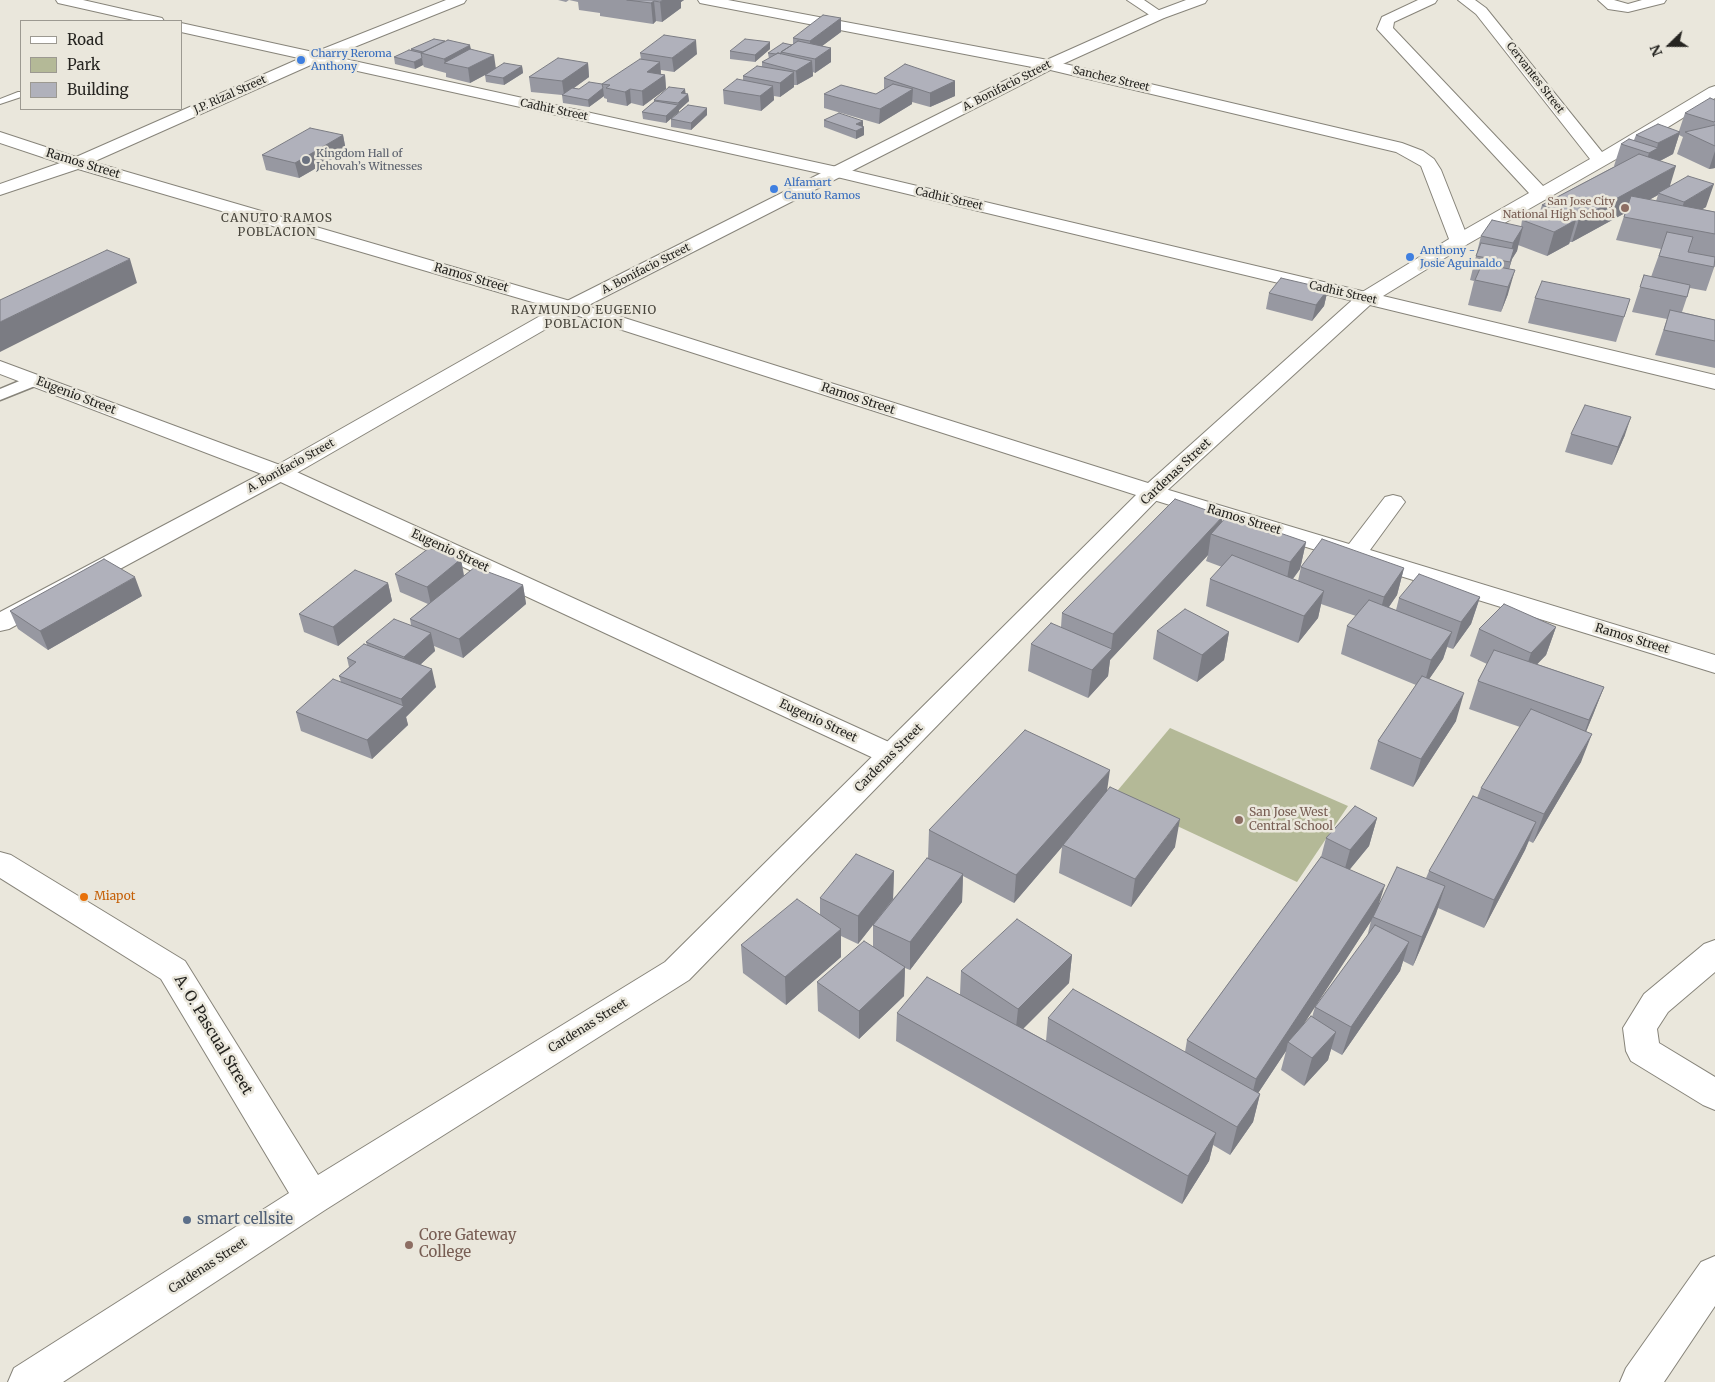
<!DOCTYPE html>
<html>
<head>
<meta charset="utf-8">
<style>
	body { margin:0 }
	#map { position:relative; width:1715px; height:1382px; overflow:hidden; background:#eae7dc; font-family:Merriweather,serif }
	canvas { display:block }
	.legend { position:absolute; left:20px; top:20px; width:162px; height:90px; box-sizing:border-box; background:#eae7dc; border:1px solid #9c9991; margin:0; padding:6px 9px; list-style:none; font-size:15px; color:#262521 }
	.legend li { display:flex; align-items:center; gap:10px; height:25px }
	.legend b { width:25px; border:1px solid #9c9991 }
	.north { position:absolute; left:1645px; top:20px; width:50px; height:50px; -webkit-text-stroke:4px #eae7dc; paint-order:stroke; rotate:248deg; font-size:14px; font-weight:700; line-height:20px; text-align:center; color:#262521 }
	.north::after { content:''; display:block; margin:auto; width:18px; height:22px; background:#262521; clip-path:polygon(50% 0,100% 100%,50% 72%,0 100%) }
</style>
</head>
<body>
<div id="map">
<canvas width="1715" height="1382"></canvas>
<ul class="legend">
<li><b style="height:6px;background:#fff"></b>Road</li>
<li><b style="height:14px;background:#b4b997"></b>Park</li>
<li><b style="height:14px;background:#b0b1bb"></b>Building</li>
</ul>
<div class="north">N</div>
</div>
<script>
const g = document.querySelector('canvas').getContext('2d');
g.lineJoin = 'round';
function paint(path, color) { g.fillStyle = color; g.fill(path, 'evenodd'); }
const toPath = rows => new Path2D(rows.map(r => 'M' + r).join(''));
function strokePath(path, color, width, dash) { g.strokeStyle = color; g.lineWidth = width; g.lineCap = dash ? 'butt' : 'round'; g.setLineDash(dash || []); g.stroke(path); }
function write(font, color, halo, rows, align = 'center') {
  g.font = font + ' Merriweather,serif'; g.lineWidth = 5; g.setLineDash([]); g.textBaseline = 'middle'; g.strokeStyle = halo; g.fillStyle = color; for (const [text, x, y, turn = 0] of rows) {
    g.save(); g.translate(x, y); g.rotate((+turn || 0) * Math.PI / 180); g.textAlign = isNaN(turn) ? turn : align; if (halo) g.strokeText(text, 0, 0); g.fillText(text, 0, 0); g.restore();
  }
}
const green = toPath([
	[1170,728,1348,806,1297,882,1113,796]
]);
const service = toPath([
	[18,92,21,92,21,97,0,104,0,99,18,92]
]);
const pedestrian = toPath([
	[34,375,40,376,42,380,40,384,0,400,0,389,34,375]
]);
const minor = toPath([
	[56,0,83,0,162,18,164,21,138,21,58,3,56,0],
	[1127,0,1144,0,1166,15,1164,18,1154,18,1127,0],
	[1418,0,1437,0,1435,3,1394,22,1393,28,1543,186,1590,159,1476,14,1458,0,1475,0,1486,8,1602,152,1709,88,1715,86,1715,98,1618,158,1466,245,1459,247,1452,245,1449,241,1452,237,1529,193,1377,29,1382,17,1418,0],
	[1598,0,1614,0,1628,4,1642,0,1666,0,1664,3,1628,12,1608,9,1598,0],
	[181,23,837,167,1366,292,1373,294,1376,298,1373,302,1366,304,837,177,181,32,181,23],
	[0,361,288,468,902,748,906,755,902,762,892,765,882,762,272,478,0,374,0,361],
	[1152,485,1349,544,1385,497,1393,495,1401,497,1405,502,1370,550,1715,655,1715,673,1144,497,1140,492,1144,487,1152,485],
	[1715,940,1715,972,1668,1012,1657,1029,1659,1043,1715,1077,1715,1110,1703,1105,1631,1061,1626,1051,1623,1028,1644,994,1704,944,1715,940],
	[1715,1256,1715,1306,1664,1382,1620,1382,1626,1368,1701,1262,1715,1256]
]);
const tertiary = toPath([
	[446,0,466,0,464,3,322,60,93,162,577,303,1148,483,1359,294,1449,239,1421,166,1396,152,1042,68,1040,65,1042,62,1048,60,1402,143,1423,151,1434,159,1441,170,1469,241,1466,245,1383,296,1715,375,1715,389,1370,305,1160,497,689,980,325,1210,63,1382,8,1382,14,1368,289,1193,161,979,0,878,0,852,11,855,185,961,318,1175,665,962,1136,495,563,311,78,169,0,195,0,184,60,163,0,143,0,132,76,157,310,54,446,0]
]);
const secondary = toPath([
	[1186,0,1207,0,1205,3,1164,18,1054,68,1042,68,1040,65,1042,62,1154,12,1186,0]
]);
const primary = toPath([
	[698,0,728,0,1048,60,1054,62,1056,65,1054,68,577,311,288,478,9,629,0,631,0,612,272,468,563,303,1032,67,705,4,700,3,698,0]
]);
const wall = toPath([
	[558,0,684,0,681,2,681,8,662,22,656,21,653,24,600,16,600,13,579,10,578,2,569,0,566,2],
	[841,18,841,32,822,46,831,48,831,62,815,73,813,72,813,76,797,85,794,85,794,87,780,97,774,96,774,100,761,111,724,104,723,90,743,80,743,76,762,66,762,62,769,59,768,53,792,45,793,44,793,38],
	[411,49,471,50,496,68,522,66,523,73,504,85,486,82,485,75,470,83,446,77,446,73,424,67,423,65,415,69,395,64,394,57,411,50],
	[770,49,755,62,730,59,730,51],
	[640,53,697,54,674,72,661,70,661,74,665,75,666,89,643,106,631,103,627,106,607,102,607,99,604,98,604,96,589,107,563,103,562,95,531,92,529,77,588,63,589,77,574,88,579,89,602,84,641,59],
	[884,78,955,81,955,96,930,107,912,102,912,104,879,124,824,108,824,94,876,94,884,89],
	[685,89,685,93,688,94,689,101,679,110,666,123,643,119,642,112,654,102,654,100],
	[1715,100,1715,168,1709,169,1677,154,1683,137,1679,135,1673,154,1660,161,1670,186,1706,207,1702,209,1715,212,1715,265,1706,291,1690,288,1682,312,1715,320,1715,368,1655,355,1667,319,1632,312,1644,275,1651,277,1661,249,1616,240,1625,213,1572,242,1570,242,1569,244,1547,256,1518,245,1517,251,1512,259,1509,269,1508,294,1501,312,1468,305,1474,281,1470,280,1481,236,1521,227,1522,220,1540,211,1542,205,1615,166,1614,166,1621,144,1634,140,1636,135,1679,131,1685,113],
	[1658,195,1656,201,1649,200],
	[707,115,691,130,671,127,671,119],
	[824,120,864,127,864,135,856,139,824,127],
	[343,135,346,151,299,178,266,170,262,155],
	[1328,289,1324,306,1312,321,1266,309,1269,293],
	[1535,298,1630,299,1616,342,1528,323],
	[1571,434,1625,435,1612,465,1565,452],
	[1222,522,1306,542,1300,569,1293,579,1298,581,1301,567,1404,568,1397,595,1389,607,1396,610,1399,598,1480,597,1471,624,1453,649,1447,647,1443,659,1429,679,1456,721,1413,787,1370,769,1378,741,1416,685,1341,654,1347,626,1356,616,1321,604,1318,618,1298,643,1206,606,1210,579,1222,567,1206,561,1208,555,1110,660,1108,676,1088,698,1028,671,1031,644,1061,627,1062,613],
	[461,559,464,575,523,585,526,604,463,658,434,646,435,651,421,664,436,687,406,717,408,725,372,759,301,731,296,712,341,682,339,676,349,667,347,658,367,645,366,642,411,625,410,619,428,604,400,592,395,574],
	[388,583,392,601,338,646,304,632,299,614],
	[142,596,48,650,18,629,10,611],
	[1556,627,1546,655,1537,664,1604,687,1586,732,1581,762,1533,843,1529,841,1525,850,1484,928,1438,908,1413,966,1403,961,1400,971,1342,1055,1331,1049,1328,1060,1304,1086,1281,1070,1286,1051,1258,1093,1260,1094,1253,1122,1230,1155,1213,1145,1209,1161,1182,1204,896,1041,897,1013,960,994,961,971,1072,955,1069,983,1023,1028,1046,1041,1048,1018,1185,1052,1187,1040,1321,857,1326,838,1377,818,1369,846,1349,870,1380,903,1426,878,1429,871,1477,798,1481,788,1520,727,1469,709,1478,681,1487,664,1470,656,1479,629],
	[1371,921,1367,937,1315,1007,1312,1017,1301,1027],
	[1157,631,1229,632,1224,660,1197,682,1153,659],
	[1107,790,1175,847,1131,907,1059,873,1062,847,1014,903,963,876,962,902,910,970,905,968,904,996,859,1039,818,1011,817,982,873,947,873,925,858,944,841,936,841,957,786,1005,743,973,741,945,820,915,820,898,894,871,893,899,928,858,929,830]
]);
const shadedWall = toPath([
	[663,0,684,0,681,2,681,8,662,22,660,2],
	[654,1,656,21,653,24,651,3],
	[841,18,841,32,810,55,810,41],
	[696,40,697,54,674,72,672,58],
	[770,42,770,49,755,62,755,55],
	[470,45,473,59,445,63,444,59],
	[831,48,831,62,815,73,815,59],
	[494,55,496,69,470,83,468,68],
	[422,58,423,65,415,69,414,62],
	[812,61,813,76,797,85,796,71],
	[660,62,661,77,647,72],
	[588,63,589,77,564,95,562,81],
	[522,66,523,73,504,85,503,78],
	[794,72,794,87,780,97,780,83],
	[665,75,666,89,643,106,642,91],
	[955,81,955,96,930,107,930,93],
	[773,86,774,100,761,111,760,96],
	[603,88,604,96,589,107,588,100],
	[630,89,631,103,627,106,625,92],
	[685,89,686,96,688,94,689,101,679,110,679,112,666,123,666,116,678,105,681,93],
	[913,89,912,104,879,124,880,109],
	[707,108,707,115,691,130,691,123],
	[863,121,863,128,864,127,864,135,856,139,856,124],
	[1680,132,1673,154,1652,165,1642,175,1649,153,1657,148,1658,143],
	[343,135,346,151,299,178,295,163],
	[1715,151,1715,168,1709,169],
	[1676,166,1669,189,1658,193,1658,195,1572,242,1579,219],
	[1714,184,1706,207,1676,225,1684,202],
	[1576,220,1569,244,1547,256,1554,232],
	[1523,227,1517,251,1512,259,1504,286,1511,260,1508,262,1513,243],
	[130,259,137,283,0,352,0,322],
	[1515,270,1508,294,1501,312,1508,287],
	[1328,289,1324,306,1312,321,1316,305],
	[1631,417,1625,435,1612,465,1618,447],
	[1223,516,1219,537,1211,534,1208,555,1110,660,1108,676,1088,698,1092,670,1111,650,1113,634],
	[1306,542,1300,569,1285,589,1290,562],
	[461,559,464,578,431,605,427,587],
	[1404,568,1397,595,1377,624,1384,597],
	[135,577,142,596,48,650,40,631],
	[388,583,392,601,338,646,333,627],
	[523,585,526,604,463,658,459,639],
	[1324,591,1318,618,1298,643,1304,616],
	[1480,597,1471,624,1453,649,1461,622],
	[1556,627,1546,655,1522,680,1531,653],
	[1229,632,1224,660,1197,682,1202,655],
	[1452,632,1443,659,1423,688,1431,660],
	[431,633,435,651,408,676,404,657],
	[432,669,436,687,406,717,408,725,372,759,367,740,403,707,401,699],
	[1604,687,1593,715,1579,748,1589,720],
	[1464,693,1456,721,1413,787,1421,759],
	[1592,734,1581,762,1533,843,1544,814],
	[1110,770,1106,798,1063,845,1062,847,1014,903,1016,875],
	[1377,818,1369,846,1342,879,1350,850],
	[1180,819,1175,847,1131,907,1135,879],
	[1536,822,1525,850,1484,928,1494,900],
	[894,871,893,899,858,944,858,916],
	[963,874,962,902,910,970,910,942],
	[1385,885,1376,913,1373,917,1371,921,1291,1044,1288,1042,1286,1051,1249,1107,1256,1079],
	[1445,886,1436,914,1413,966,1422,937],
	[841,929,841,957,786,1005,785,977],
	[1409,942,1400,971,1342,1055,1351,1027],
	[1072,955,1069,983,1015,1037,1018,1009],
	[905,967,904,996,859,1039,859,1011],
	[1336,1032,1328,1060,1304,1086,1312,1058],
	[1260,1094,1253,1122,1230,1155,1237,1127],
	[1216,1133,1209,1161,1182,1204,1188,1176]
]);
const building = toPath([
	[627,0,663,0,660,2,654,1,651,3,627,0],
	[823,15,841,18,810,41,793,38,823,15],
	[664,35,696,40,672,58,640,53,664,35],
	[434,39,445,41,423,52,411,49,434,39],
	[745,39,770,42,755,55,730,51,745,39],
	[448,40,470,45,444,59,421,53,448,40],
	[798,41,831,48,815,59,781,52,798,41],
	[783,43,792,45,781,52,781,54,778,53,776,54,768,53,783,43],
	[470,49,494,55,468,68,444,63,470,49],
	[409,50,422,53,421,53,422,58,414,62,394,57,409,50],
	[778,53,812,61,796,71,762,62,778,53],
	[558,58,588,63,562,81,529,77,558,58],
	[640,59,660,62,647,72,665,75,642,91,630,89,625,92,606,88,610,85,602,84,640,59],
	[504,63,522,66,503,78,485,75,504,63],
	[905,64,955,81,930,93,884,78,905,64],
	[757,66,794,72,780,83,743,76,757,66],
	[737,79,773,86,760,96,723,90,737,79],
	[589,82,602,84,603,88,588,100,562,95,572,88,579,89,589,82],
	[893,84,913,89,880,109,824,94,841,85,876,94,893,84],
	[669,87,685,89,681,93,688,94,678,103,654,100,669,87],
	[1710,98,1715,100,1715,121,1714,122,1685,113,1710,98],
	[655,101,678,105,666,116,642,112,655,101],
	[688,105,707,108,691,123,671,119,688,105],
	[839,113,863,121,856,124,864,127,856,131,824,120,839,113],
	[1658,124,1680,132,1658,143,1636,135,1658,124],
	[1715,125,1715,146,1685,132,1715,125],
	[310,128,343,135,295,163,262,155,310,128],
	[1629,139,1658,148,1649,153,1621,144,1629,139],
	[1639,154,1676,166,1579,219,1542,205,1639,154],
	[1688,176,1714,184,1684,202,1658,193,1688,176],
	[1631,196,1715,212,1715,234,1624,217,1631,196],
	[1545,209,1576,220,1554,232,1522,220,1545,209],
	[1492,220,1523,227,1513,243,1481,236,1492,220],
	[1667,232,1693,237,1688,252,1715,257,1714,267,1659,256,1667,232],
	[1481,243,1514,249,1510,262,1476,256,1481,243],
	[107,250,130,259,0,322,0,300,107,250],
	[1482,264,1515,270,1508,287,1475,280,1482,264],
	[1644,275,1690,285,1687,297,1640,287,1644,275],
	[1281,278,1328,289,1316,305,1269,293,1281,278],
	[1542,281,1630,299,1624,317,1535,298,1542,281],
	[1670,310,1715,320,1715,341,1664,330,1670,310],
	[1585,405,1631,417,1618,447,1571,434,1585,405],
	[1175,499,1223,516,1113,634,1062,613,1175,499],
	[1228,515,1306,542,1290,562,1211,534,1228,515],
	[1322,539,1404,568,1384,597,1301,567,1322,539],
	[429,548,461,559,427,587,395,574,429,548],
	[1232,555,1324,591,1304,616,1210,579,1232,555],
	[104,559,135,577,40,631,10,611,104,559],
	[475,567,523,585,459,639,410,619,475,567],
	[355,570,388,583,333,627,299,614,355,570],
	[1419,574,1480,597,1461,622,1399,598,1419,574],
	[1369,600,1452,632,1431,660,1347,626,1369,600],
	[1504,604,1556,627,1531,653,1479,629,1504,604],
	[1185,609,1229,632,1202,655,1157,631,1185,609],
	[394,619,431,633,404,657,366,642,394,619],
	[1051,623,1112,649,1092,670,1031,644,1051,623],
	[364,644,432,669,401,699,339,676,356,662,347,658,364,644],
	[1494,650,1604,687,1589,720,1478,681,1494,650],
	[1422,676,1464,693,1421,759,1378,741,1422,676],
	[333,679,404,706,367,740,296,712,333,679],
	[1531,709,1592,734,1544,814,1481,788,1531,709],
	[1025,730,1110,770,1016,875,929,830,1025,730],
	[1110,787,1180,819,1135,879,1063,845,1110,787],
	[1473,796,1536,822,1494,900,1429,871,1473,796],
	[1355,806,1377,818,1350,850,1326,838,1355,806],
	[856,854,894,871,858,916,820,898,856,854],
	[1321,857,1385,885,1256,1079,1187,1040,1321,857],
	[927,858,963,874,910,942,873,925,927,858],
	[1397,867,1445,886,1422,937,1373,917,1397,867],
	[797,899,841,929,785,977,741,945,797,899],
	[1017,919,1072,955,1018,1009,961,971,1017,919],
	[1375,925,1409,942,1351,1027,1315,1007,1375,925],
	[864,941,905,967,859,1011,817,982,864,941],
	[927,977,1216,1133,1188,1176,897,1013,927,977],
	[1073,989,1260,1094,1237,1127,1048,1018,1073,989],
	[1311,1016,1336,1032,1312,1058,1288,1042,1311,1016]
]);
const markers = [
	[301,60,5,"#3f7fe0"],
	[306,160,5,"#6b7280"],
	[774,189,5,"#3f7fe0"],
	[1625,208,5,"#8d6e63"],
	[1410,257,5,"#3f7fe0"],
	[1239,820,5,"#8d6e63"],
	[84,897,5,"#e8710a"],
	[187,1220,5,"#5c6f8a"],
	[409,1245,5,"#8d6e63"]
];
const farShopnames = [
	["Charry Reroma",311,54],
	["Anthony",311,67],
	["Alfamart",784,183],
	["Canuto Ramos",784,196],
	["Anthony -",1420,251],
	["Josie Aguinaldo",1420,264]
];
const farStreetnames = [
	["Cervantes Street",1535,78,52],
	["Sanchez Street",1111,79,13],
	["A. Bonifacio Street",1007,86,-27],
	["J.P. Rizal Street",230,95,-24],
	["Cadhit Street",554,110,12],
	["Cadhit Street",949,199,13],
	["A. Bonifacio Street",646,269,-27],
	["Cadhit Street",1343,293,13],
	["A. Bonifacio Street",291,466,-29]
];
const farWorshipnames = [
	["Kingdom Hall of",316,154],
	["Jehovah’s Witnesses",316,167]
];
const farEducationnames = [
	["San Jose City",1615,202],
	["National High School",1615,215]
];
const streetNames = [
	["Ramos Street",83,164,17],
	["Ramos Street",471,278,16],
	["Eugenio Street",76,396,21],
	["Ramos Street",858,399,18],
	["Cardenas Street",1176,472,-43],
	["Ramos Street",1244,520,17],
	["Eugenio Street",450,551,25],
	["Ramos Street",1632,639,17],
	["Eugenio Street",818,721,25],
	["Cardenas Street",889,758,-45],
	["Cardenas Street",588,1026,-32],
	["Cardenas Street",208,1266,-33]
];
const farQuarternames = [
	["CANUTO RAMOS",277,219],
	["POBLACION",277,233],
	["RAYMUNDO EUGENIO",584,311],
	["POBLACION",584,325]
];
const educationNames = [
	["San Jose West",1249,813],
	["Central School",1249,827]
];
const foodNames = [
	["Miapot",94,897]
];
const nearStreetnames = [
	["A. O. Pascual Street",213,1035,59]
];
const nearServicenames = [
	["smart cellsite",197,1220]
];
const nearEducationnames = [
	["Core Gateway",419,1236],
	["College",419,1253]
];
paint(green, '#b4b997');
strokePath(service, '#87847a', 2);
strokePath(pedestrian, '#87847a', 3);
strokePath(minor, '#87847a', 2);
strokePath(tertiary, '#87847a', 2);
strokePath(secondary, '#87847a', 2);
strokePath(primary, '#87847a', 2);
paint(service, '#fff');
paint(pedestrian, '#fff');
paint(minor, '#fff');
paint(tertiary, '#fff');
paint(secondary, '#fff');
paint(primary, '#fff');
paint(wall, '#9798a1');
paint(shadedWall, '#7b7c83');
paint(building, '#b0b1bb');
strokePath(building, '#7b7c83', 1);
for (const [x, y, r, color] of markers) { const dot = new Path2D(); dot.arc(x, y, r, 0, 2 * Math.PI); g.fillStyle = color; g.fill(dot); strokePath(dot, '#eae7dc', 2); }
write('11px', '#366cbe', '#eae7dc', farShopnames, 'left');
write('11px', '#262521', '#eae7dc', farStreetnames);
write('11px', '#5b616d', '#eae7dc', farWorshipnames, 'left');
write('11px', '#785e54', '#eae7dc', farEducationnames, 'right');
write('12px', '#262521', '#eae7dc', streetNames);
g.letterSpacing = '1px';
write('12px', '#48453c', '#eae7dc', farQuarternames);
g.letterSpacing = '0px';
write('12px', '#785e54', '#eae7dc', educationNames, 'left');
write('12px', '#c56008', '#eae7dc', foodNames, 'left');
write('15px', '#262521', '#eae7dc', nearStreetnames);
write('15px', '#4e5e75', '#eae7dc', nearServicenames, 'left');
write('15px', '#785e54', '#eae7dc', nearEducationnames, 'left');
</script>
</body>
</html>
